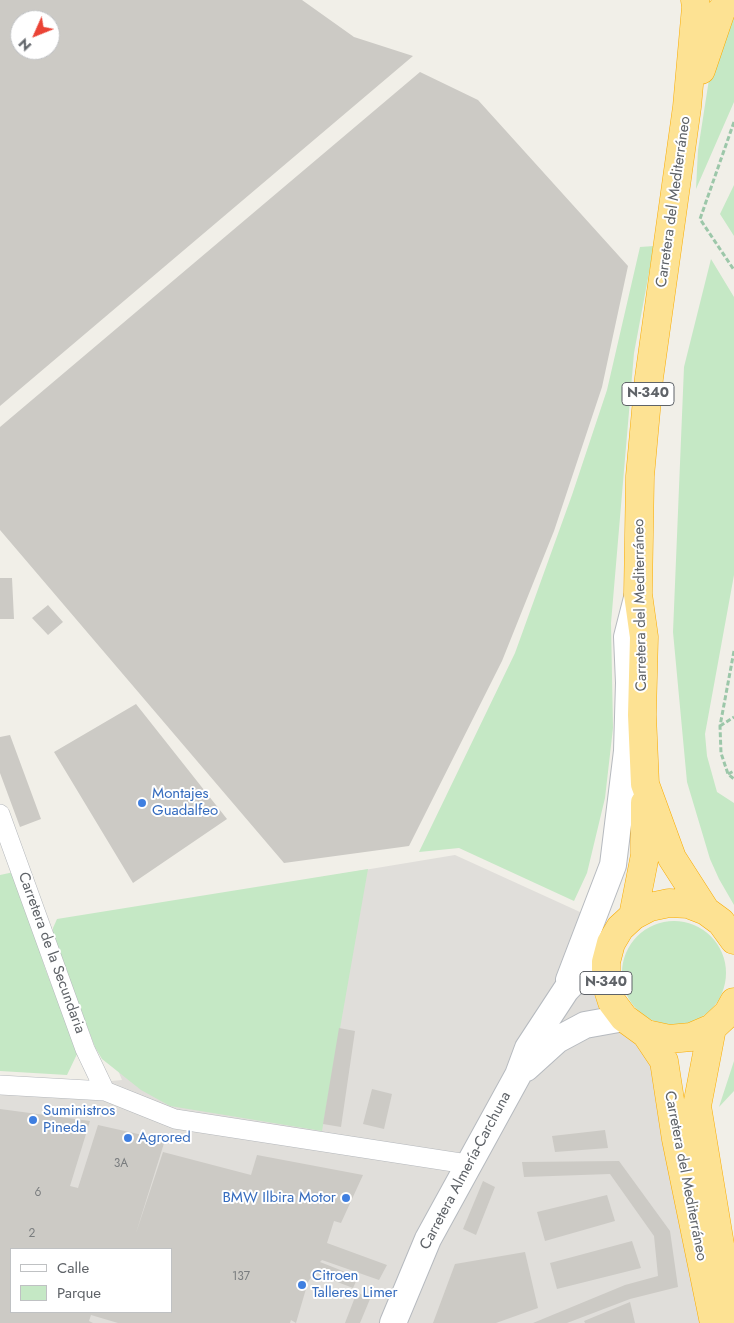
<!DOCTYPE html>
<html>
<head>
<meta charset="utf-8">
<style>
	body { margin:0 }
	#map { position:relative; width:734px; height:1323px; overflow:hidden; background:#f1efe8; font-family:Jost,sans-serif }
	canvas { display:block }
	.legend { position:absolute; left:10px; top:1248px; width:162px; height:65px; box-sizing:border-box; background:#fff; border:1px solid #bfc1c3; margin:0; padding:6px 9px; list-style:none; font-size:15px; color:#5f6368 }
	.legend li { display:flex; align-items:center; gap:10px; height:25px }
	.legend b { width:25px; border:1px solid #bfc1c3 }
	.north { position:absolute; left:10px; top:10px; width:50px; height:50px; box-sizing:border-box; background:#fff; border:1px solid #bfc1c3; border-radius:50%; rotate:226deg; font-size:14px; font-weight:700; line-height:20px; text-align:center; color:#5f6368 }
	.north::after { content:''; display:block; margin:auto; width:18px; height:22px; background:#ea4335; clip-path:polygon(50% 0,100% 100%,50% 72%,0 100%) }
</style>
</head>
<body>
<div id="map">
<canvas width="734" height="1323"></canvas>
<ul class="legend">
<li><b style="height:6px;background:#fff"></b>Calle</li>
<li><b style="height:14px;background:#c5e8c5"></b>Parque</li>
</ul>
<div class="north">N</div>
</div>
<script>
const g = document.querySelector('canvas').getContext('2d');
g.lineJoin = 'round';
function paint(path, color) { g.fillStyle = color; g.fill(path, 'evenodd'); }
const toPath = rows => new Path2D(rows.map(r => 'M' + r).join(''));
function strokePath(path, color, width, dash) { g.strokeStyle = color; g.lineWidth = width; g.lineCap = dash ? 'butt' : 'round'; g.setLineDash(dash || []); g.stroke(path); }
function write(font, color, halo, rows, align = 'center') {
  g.font = font + ' Jost,sans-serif'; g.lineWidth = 4; g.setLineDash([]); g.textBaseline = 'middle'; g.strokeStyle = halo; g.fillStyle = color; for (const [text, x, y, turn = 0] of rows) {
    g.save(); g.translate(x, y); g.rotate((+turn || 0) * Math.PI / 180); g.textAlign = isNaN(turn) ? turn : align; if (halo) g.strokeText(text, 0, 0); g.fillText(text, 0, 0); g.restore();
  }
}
const industrial = toPath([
	[455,855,580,912,646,1040,707,1323,0,1323,0,1092,122,1080,79,975,62,920],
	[11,1249,171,1249,171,1312,11,1312]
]);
const green = toPath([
	[734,14,734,102,696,189,698,150,710,73],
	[734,185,734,236,720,214],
	[654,246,634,353,611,623,613,728,605,798,587,873,574,901,459,848,419,852,515,653,572,495,607,390,640,247],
	[711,259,734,297,734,575,705,734,707,756,717,792,734,803,734,905,719,879,710,859,687,782,673,632,684,367],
	[368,869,322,1131,170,1106,141,1090,102,1059,95,1047,53,938,53,928,57,919],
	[14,872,46,971,78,1052,67,1075,0,1071,0,875],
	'622 973a52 52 0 1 1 104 0a52 52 0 1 1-104 0Z',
	[734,1061,734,1091,719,1107]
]);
const building = toPath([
	[0,0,302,0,354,37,413,56,0,406],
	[20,20,50,20,50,50,20,50],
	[420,72,478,100,628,266,602,387,554,531,502,661,409,846,284,863,0,530,0,427],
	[0,578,12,578,14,619,0,619],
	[48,605,63,622,48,635,32,618],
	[136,704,227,819,133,883,54,752],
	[10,735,41,819,20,827,0,773,0,737],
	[339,1028,355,1031,341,1127,323,1124],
	[372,1089,392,1094,384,1129,363,1124],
	[0,1109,90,1121,70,1186,78,1188,98,1125,165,1140,136,1233,163,1152,251,1175,257,1155,363,1175,341,1223,334,1221,327,1243,387,1265,379,1280,322,1260,320,1262,358,1277,353,1288,314,1273,308,1282,296,1323,291,1320,290,1323,118,1323,91,1315,89,1321,93,1323,0,1323],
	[11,1249,171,1249,171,1312,11,1312],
	[605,1130,608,1148,555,1152,552,1136],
	[619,1161,670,1231,678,1287,630,1299,567,1323,533,1323,625,1285,658,1276,654,1236,610,1174,524,1177,522,1162],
	[483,1181,495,1187,476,1235,463,1229],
	[607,1195,615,1221,545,1241,537,1212],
	[632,1241,641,1268,557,1289,550,1263],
	[525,1252,538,1308,496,1323,433,1323,455,1264],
	[357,1292,370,1299,360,1323,345,1323],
	[630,1302,635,1323,585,1323,584,1321]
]);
const path = toPath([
	[734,122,700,219,734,270],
	[734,651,720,726,721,753,728,774,734,779],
	[720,726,734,717],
	[728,774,734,771]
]);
const street = toPath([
	[0,814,85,1049,105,1091],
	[0,1085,105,1091,175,1119,467,1164]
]);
const secondary = toPath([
	[569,980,613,865,627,751,629,683,627,637,638,594],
	[526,1068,557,1040,585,1025,624,1018],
	[393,1323,428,1239,518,1075,528,1048,566,990,611,943]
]);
const highway = toPath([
	[695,0,696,7,687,107,649,378,640,476,638,594,644,637,642,715,645,784,672,858,706,911],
	[701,70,721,11,729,0],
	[633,916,645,855,645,803],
	[734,940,721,922,706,911,688,904,669,903,650,907,633,916,620,928,611,943,606,962,606,983,612,1002,624,1018,646,1034,669,1039,691,1037,712,1028,728,1013,734,1002],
	[712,1028,697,1106,733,1323],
	[646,1034,664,1061,676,1139,714,1323]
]);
const markers = [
	[142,803,5,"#3f7fe0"],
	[33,1120,5,"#3f7fe0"],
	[128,1138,5,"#3f7fe0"],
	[346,1198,5,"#3f7fe0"],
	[302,1285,5,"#3f7fe0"]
];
const numberNames = [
	["3A",121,1164],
	["6",38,1193],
	["2",32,1234],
	["137",241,1277]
];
const shields = [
	[648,394,52],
	[606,983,52]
];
const shieldNames = [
	["N-340",648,394],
	["N-340",606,983]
];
const streetNames = [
	["Carretera del Mediterráneo",674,202,-82],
	["Carretera del Mediterráneo",641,605,-91],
	["Carretera de la Secundaria",51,953,70],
	["Carretera Almería-Carchuna",466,1171,-62],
	["Carretera del Mediterráneo",685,1176,79]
];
const shopNames = [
	["Montajes",152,794],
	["Guadalfeo",152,811],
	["Suministros",43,1111],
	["Pineda",43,1128],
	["Agrored",138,1138],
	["BMW Ilbira Motor",336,1198,"right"],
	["Citroen",312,1276],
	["Talleres Limer",312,1293]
];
paint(industrial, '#e0deda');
paint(green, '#c5e8c5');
paint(building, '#cccac5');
strokePath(street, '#b5b8bc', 20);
strokePath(secondary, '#b6babf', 28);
strokePath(highway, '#f9ab00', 29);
strokePath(path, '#9cc7a9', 3, [5, 2.5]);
strokePath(street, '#fff', 19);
strokePath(secondary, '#fff', 26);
strokePath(highway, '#fde293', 28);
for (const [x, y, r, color] of markers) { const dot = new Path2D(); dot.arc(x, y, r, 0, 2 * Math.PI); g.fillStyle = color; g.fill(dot); strokePath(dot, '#fff', 2); }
write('12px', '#7a7d7f', null, numberNames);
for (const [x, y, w] of shields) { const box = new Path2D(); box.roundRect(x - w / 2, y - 11.5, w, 23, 4); g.fillStyle = '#fff'; g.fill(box); strokePath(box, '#5f6368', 1); }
write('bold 14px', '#5f6368', null, shieldNames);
write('15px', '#5f6368', '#fff', streetNames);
write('15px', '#366cbe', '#fff', shopNames, 'left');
</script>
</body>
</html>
